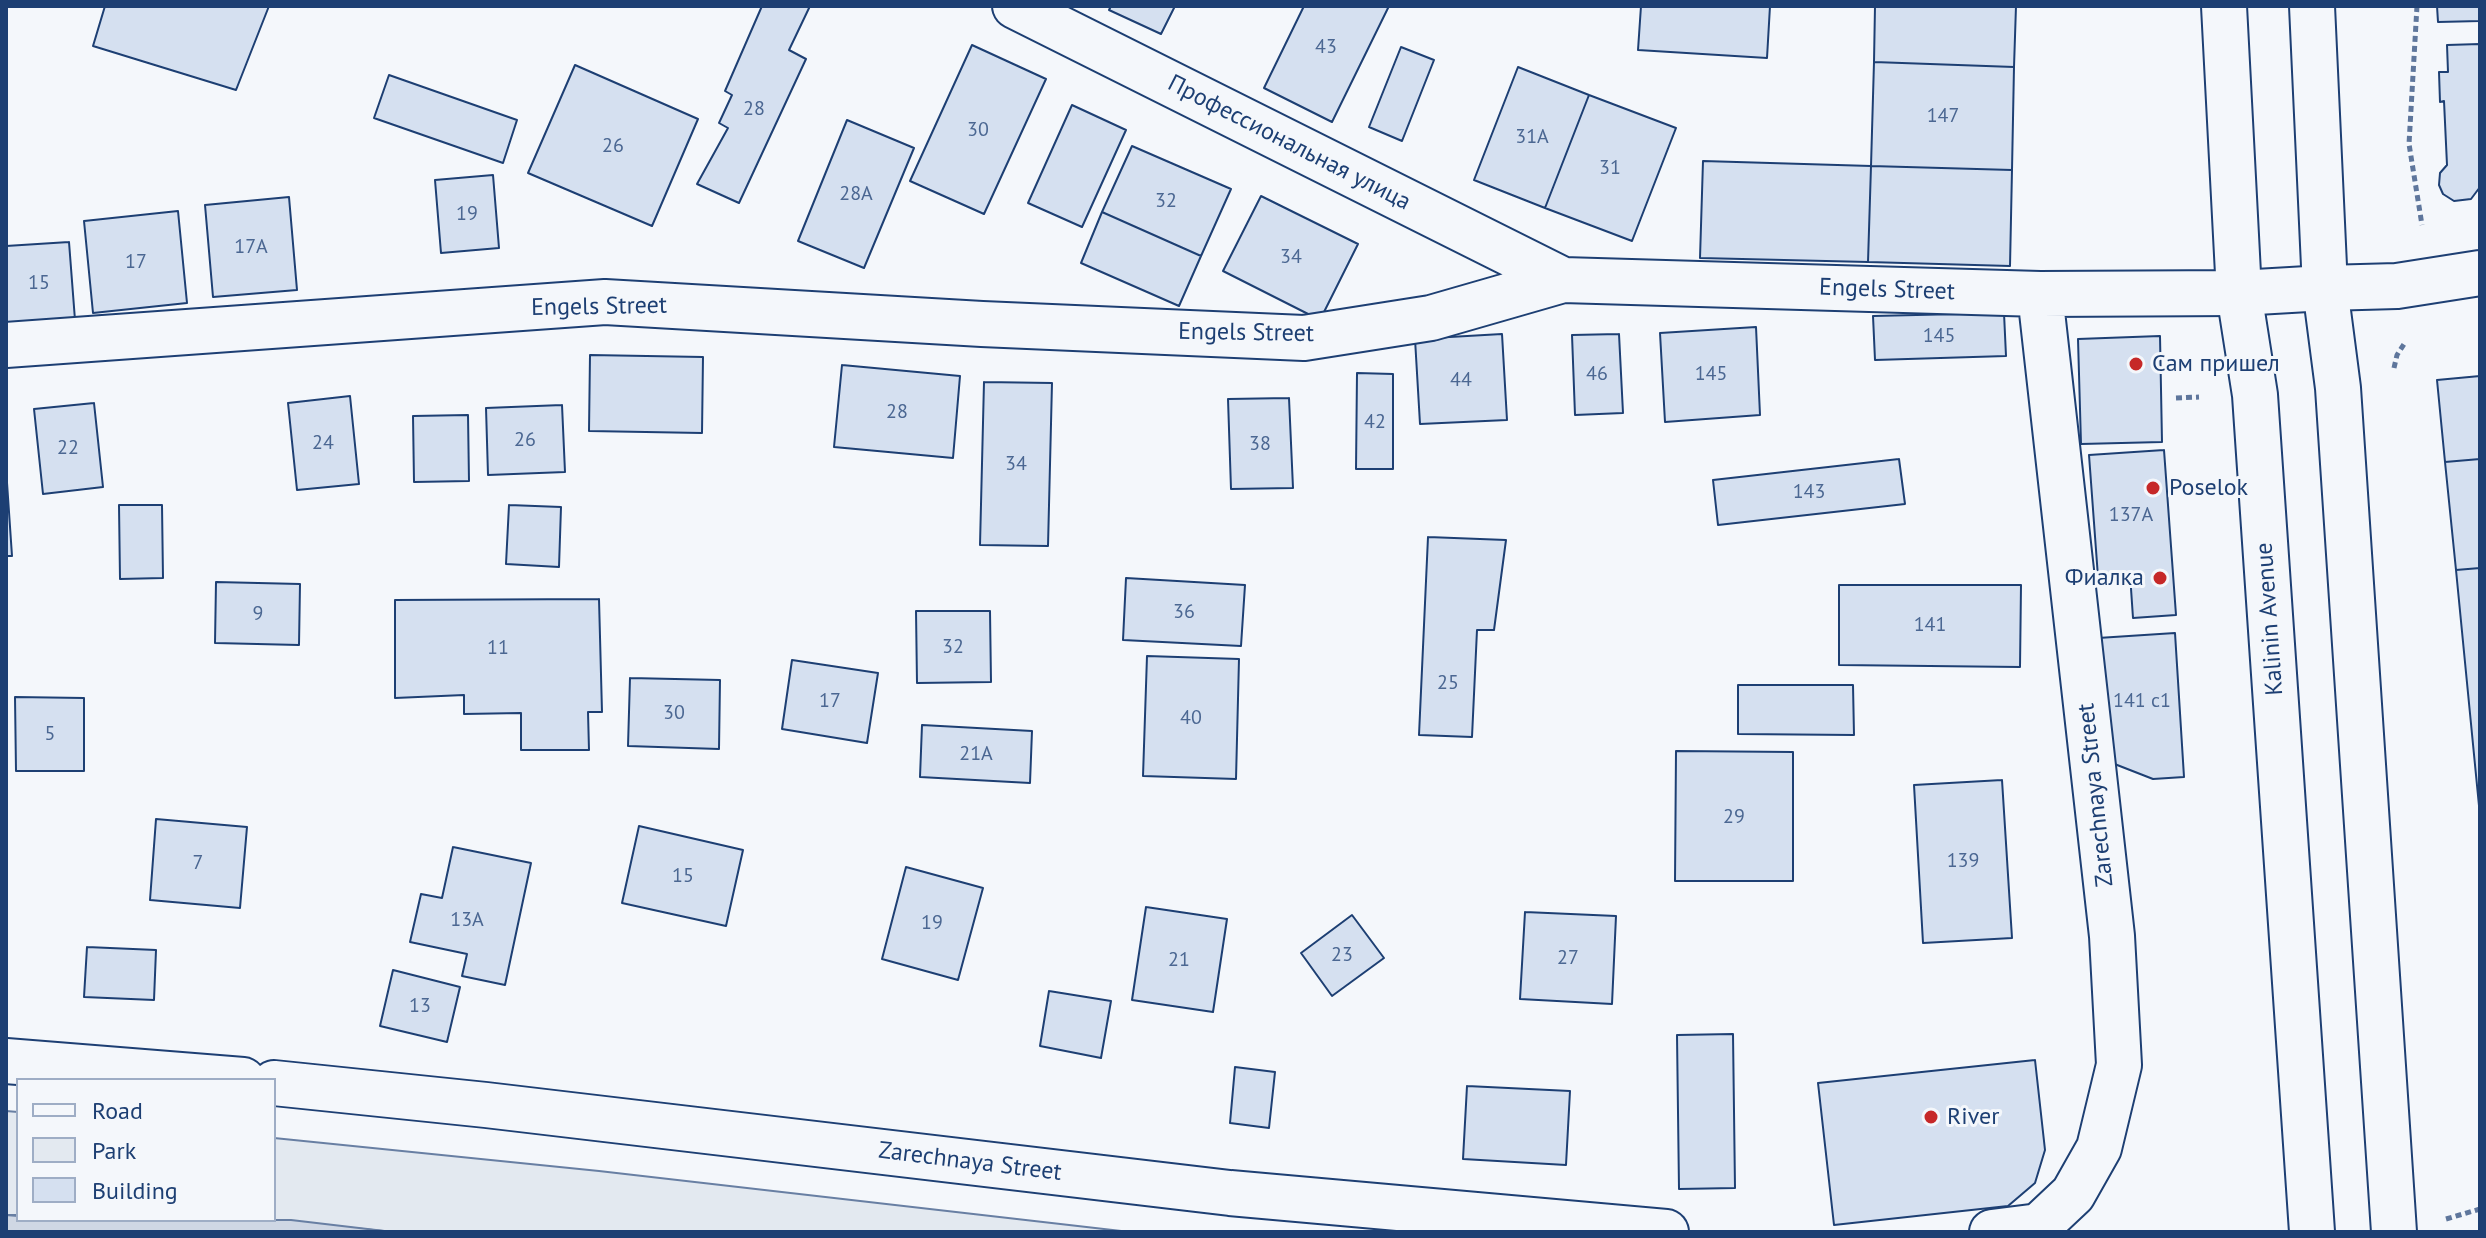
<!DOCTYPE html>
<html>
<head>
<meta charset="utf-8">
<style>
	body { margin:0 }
	#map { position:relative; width:2486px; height:1238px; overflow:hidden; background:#f4f7fb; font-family:"PT Sans",sans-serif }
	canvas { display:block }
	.frame { position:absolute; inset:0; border:8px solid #1d3f73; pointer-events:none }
	.legend { position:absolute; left:16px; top:1078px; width:260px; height:144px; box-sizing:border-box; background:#f4f7fb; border:2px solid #9eadc5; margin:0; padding:10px 14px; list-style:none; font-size:24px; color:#1d3f73 }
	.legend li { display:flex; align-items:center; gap:16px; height:40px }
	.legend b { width:40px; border:2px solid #9eadc5 }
</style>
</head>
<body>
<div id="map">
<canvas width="2486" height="1238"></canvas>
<div class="frame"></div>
<ul class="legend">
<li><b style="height:10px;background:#f4f7fb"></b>Road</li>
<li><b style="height:22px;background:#e3e9f0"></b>Park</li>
<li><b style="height:22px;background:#d5e0f0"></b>Building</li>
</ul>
</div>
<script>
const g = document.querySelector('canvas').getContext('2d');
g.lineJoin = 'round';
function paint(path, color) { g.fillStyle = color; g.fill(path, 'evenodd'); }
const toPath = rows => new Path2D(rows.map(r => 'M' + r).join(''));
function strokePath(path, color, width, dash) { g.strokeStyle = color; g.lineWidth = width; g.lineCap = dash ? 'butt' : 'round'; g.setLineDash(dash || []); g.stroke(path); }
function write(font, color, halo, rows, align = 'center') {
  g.font = font + ' "PT Sans",sans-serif'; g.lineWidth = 6; g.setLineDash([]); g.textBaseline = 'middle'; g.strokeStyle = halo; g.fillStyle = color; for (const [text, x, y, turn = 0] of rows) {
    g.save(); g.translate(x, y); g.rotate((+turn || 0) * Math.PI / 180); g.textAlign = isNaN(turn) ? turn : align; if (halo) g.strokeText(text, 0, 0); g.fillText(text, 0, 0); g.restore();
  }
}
const green = toPath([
	[6,1111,18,1112,18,1215,6,1215,6,1111],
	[274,1138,599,1171,1130,1232,393,1232,274,1220,274,1138]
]);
const water = toPath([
	[6,1215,18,1216,18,1220,291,1220,393,1232,6,1232,6,1215]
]);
const building = toPath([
	[105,6,269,6,236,90,93,46,105,6],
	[762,6,810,6,789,50,806,59,739,203,697,184,728,128,719,123,732,95,725,91,762,6],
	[1111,6,1175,6,1161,34,1109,10,1111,6],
	[1304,6,1389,6,1332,122,1264,88,1304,6],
	[1641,6,1770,6,1767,58,1638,50,1641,6],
	[1875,6,2016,6,2014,67,1874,62,1875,6],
	[2437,6,2480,6,2480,21,2438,22,2437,6],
	[2480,44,2480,187,2471,199,2454,201,2443,194,2439,185,2440,173,2447,165,2444,101,2440,102,2439,72,2448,72,2447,45,2480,44],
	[972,45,1046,79,984,214,910,181,972,45],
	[1401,47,1434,60,1402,141,1369,127,1401,47],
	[1874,62,2014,67,2012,170,1871,166,1874,62],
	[575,65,698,119,652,226,528,173,575,65],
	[1518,67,1589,95,1545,208,1474,180,1518,67],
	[389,75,517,120,503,163,374,118,389,75],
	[1589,95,1676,128,1632,241,1545,208,1589,95],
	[1072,105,1126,130,1082,227,1028,203,1072,105],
	[847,120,914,148,864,268,798,241,847,120],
	[1132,146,1231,189,1201,256,1102,212,1132,146],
	[1703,161,1871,166,1868,262,1700,258,1703,161],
	[1871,166,2012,170,2010,266,1868,262,1871,166],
	[493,175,499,248,441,253,435,180,493,175],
	[1261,196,1358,244,1320,320,1223,271,1261,196],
	[289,197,297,290,213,297,205,205,289,197],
	[178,211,187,303,93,313,84,221,178,211],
	[1102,212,1201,256,1179,306,1081,263,1102,212],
	[69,242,75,320,6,325,6,246,69,242],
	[2004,313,2006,356,1875,360,1873,316,2004,313],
	[1756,327,1760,415,1665,422,1660,333,1756,327],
	[1502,334,1507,420,1420,424,1415,339,1502,334],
	[1619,334,1623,413,1575,415,1572,335,1619,334],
	[2160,336,2162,442,2081,444,2078,339,2160,336],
	[590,355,703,357,702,433,589,431,590,355],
	[842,365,960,376,953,458,834,447,842,365],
	[1357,373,1393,374,1393,469,1356,469,1357,373],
	[2480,376,2480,459,2445,462,2437,380,2480,376],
	[984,382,1052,383,1048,546,980,545,984,382],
	[350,396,359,484,297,490,288,403,350,396],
	[1289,398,1293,488,1231,489,1228,399,1289,398],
	[94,403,103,487,43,494,34,409,94,403],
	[562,405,565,472,488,475,486,408,562,405],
	[468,415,469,481,414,482,413,416,468,415],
	[2164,450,2176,615,2133,618,2130,574,2098,577,2089,455,2164,450],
	[1899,459,1905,504,1718,525,1713,480,1899,459],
	[2480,459,2480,568,2456,570,2445,462,2480,459],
	[6,468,12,556,6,556,6,468],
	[119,505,162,505,163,578,120,579,119,505],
	[509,505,561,507,559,567,506,564,509,505],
	[1428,537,1506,540,1494,630,1477,630,1472,737,1419,735,1428,537],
	[2480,568,2480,816,2456,570,2480,568],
	[1126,578,1245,585,1241,646,1123,640,1126,578],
	[216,582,300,584,299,645,215,643,216,582],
	[1839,585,2021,585,2020,667,1839,665,1839,585],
	[599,599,602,712,588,712,589,750,521,750,521,713,464,714,464,695,395,698,395,600,599,599],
	[916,611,990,611,991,682,917,683,916,611],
	[2175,633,2184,777,2153,779,2112,763,2098,638,2175,633],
	[1147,656,1239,659,1236,779,1143,776,1147,656],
	[792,660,878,673,867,743,782,729,792,660],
	[630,678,720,680,719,749,628,746,630,678],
	[1738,685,1853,685,1854,735,1738,734,1738,685],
	[15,697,84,698,84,771,16,771,15,697],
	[922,725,1032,731,1030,783,920,777,922,725],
	[1676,751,1793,752,1793,881,1675,881,1676,751],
	[2002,780,2012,938,1923,943,1914,785,2002,780],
	[156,819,247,827,240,908,150,900,156,819],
	[639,826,743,850,726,926,622,903,639,826],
	[453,847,531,863,505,985,462,976,467,954,410,942,421,894,442,898,453,847],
	[906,867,983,888,958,980,882,959,906,867],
	[1146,907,1227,919,1213,1012,1132,1000,1146,907],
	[1525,912,1616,916,1612,1004,1520,999,1525,912],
	[1352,915,1384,958,1332,996,1301,953,1352,915],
	[87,947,156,950,154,1000,84,997,87,947],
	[393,970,460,987,447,1042,380,1026,393,970],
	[1049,991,1111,1001,1101,1058,1040,1046,1049,991],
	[1733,1034,1735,1188,1679,1189,1677,1035,1733,1034],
	[2035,1060,2045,1150,2035,1183,2008,1206,1834,1225,1818,1083,2035,1060],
	[1235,1067,1275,1072,1269,1128,1230,1123,1235,1067],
	[1467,1086,1570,1091,1566,1165,1463,1159,1467,1086]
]);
const path = toPath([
	[2417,6,2409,144,2422,225],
	[2394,368,2397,355,2406,341],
	[2176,398,2199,397],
	[2446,1219,2480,1209]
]);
const minor = toPath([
	[1015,6,1563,280],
	[6,345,605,302,982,324,1304,338,1431,318,1563,280,2040,294,2239,293,2325,288],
	[6,1061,243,1080],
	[274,1083,486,1105,1230,1193,1666,1232],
	[1992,1232,2039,1226,2073,1194,2099,1148,2119,1065,2112,936,2040,294]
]);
const tertiary = toPath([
	[2325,288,2397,286,2480,273]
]);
const primary = toPath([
	[2224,6,2239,293,2255,395,2312,1232],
	[2312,6,2325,288,2338,388,2394,1232]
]);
const markers = [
	[2136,364,8,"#c62828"],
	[2153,488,8,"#c62828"],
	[2160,578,8,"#c62828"],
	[1931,1117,8,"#c62828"]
];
const numberNames = [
	["43",1326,47],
	["28",754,109],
	["147",1943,116],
	["30",978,130],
	["31А",1532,137],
	["26",613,146],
	["31",1610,168],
	["28А",856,194],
	["32",1166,201],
	["19",467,214],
	["17А",251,247],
	["34",1291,257],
	["17",136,262],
	["15",39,283],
	["145",1939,336],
	["46",1597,374],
	["145",1711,374],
	["44",1461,380],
	["28",897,412],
	["42",1375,422],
	["26",525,440],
	["24",323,443],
	["38",1260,444],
	["22",68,448],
	["34",1016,464],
	["143",1809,492],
	["137А",2131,515],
	["36",1184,612],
	["9",258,614],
	["141",1930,625],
	["32",953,647],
	["11",498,648],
	["25",1448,683],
	["17",830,701],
	["141 с1",2142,701],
	["30",674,713],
	["40",1191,718],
	["5",50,734],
	["21А",976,754],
	["29",1734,817],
	["139",1963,861],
	["7",198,863],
	["15",683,876],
	["13А",467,920],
	["19",932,923],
	["23",1342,955],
	["27",1568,958],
	["21",1179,960],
	["13",420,1006]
];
const streetNames = [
	["Профессиональная улица",1289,143,27],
	["Engels Street",1887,290,2],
	["Engels Street",599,307,-1],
	["Engels Street",1246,333,1],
	["Kalinin Avenue",2270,619,-94],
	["Zarechnaya Street",2096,795,-96],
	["Zarechnaya Street",970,1162,7]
];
const poiNames = [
	["Сам пришел",2152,364],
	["Poselok",2169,488],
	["Фиалка",2144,578,"right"],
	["River",1947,1117]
];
paint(green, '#e3e9f0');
strokePath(green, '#687fa3', 2);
paint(water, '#cfd7e4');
strokePath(water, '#687fa3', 2);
paint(building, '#d5e0f0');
strokePath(building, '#1d3f73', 2);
strokePath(minor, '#1d3f73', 48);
strokePath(tertiary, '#1d3f73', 48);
strokePath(primary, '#1d3f73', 48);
strokePath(path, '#5e769c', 5, [6, 4]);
strokePath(minor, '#f4f7fb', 44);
strokePath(tertiary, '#f4f7fb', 44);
strokePath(primary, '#f4f7fb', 44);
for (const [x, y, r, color] of markers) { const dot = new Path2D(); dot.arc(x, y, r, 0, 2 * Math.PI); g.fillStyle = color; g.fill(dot); strokePath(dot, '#f4f7fb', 3); }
write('20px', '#4b6792', null, numberNames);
write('24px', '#1d3f73', '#f4f7fb', streetNames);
write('24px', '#1d3f73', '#f4f7fb', poiNames, 'left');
</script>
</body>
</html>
